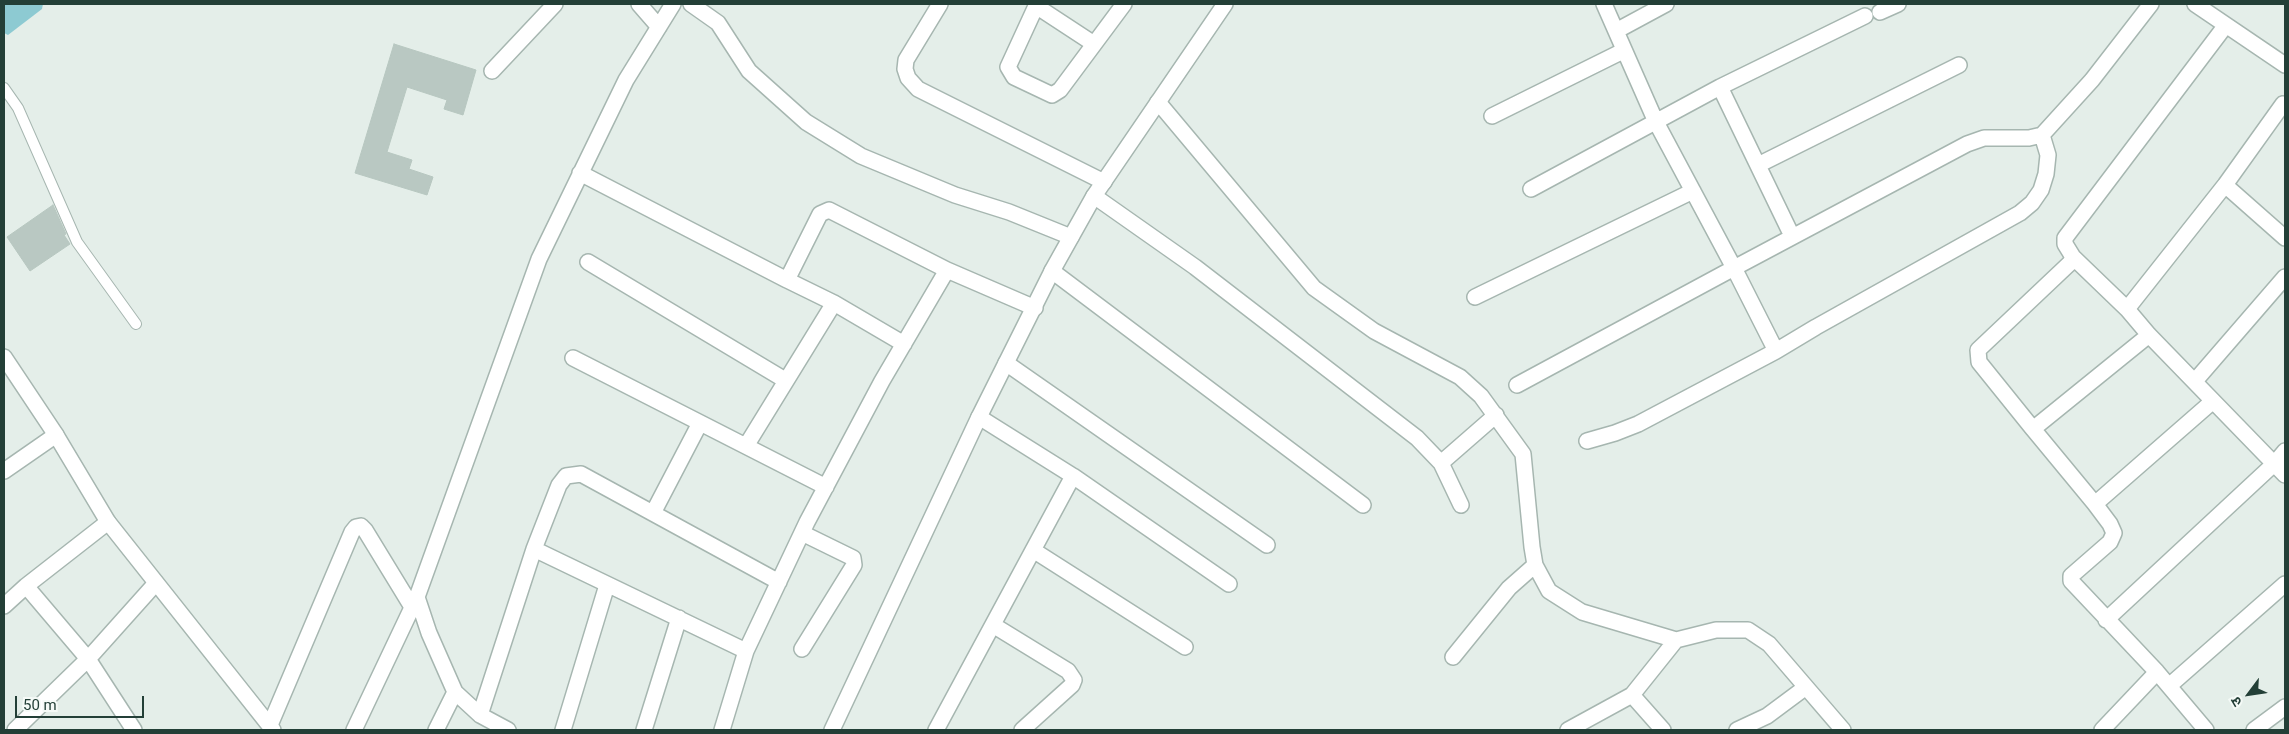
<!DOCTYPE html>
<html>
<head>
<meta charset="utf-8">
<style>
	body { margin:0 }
	#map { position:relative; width:2289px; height:734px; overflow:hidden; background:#e4eee9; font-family:Roboto,"Noto Sans Devanagari",sans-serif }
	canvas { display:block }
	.frame { position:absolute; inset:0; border:5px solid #233f37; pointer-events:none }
	.north { position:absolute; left:2224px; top:669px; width:50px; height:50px; -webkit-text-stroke:4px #f5faf7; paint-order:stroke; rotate:239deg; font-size:14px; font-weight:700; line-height:20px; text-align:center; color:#233f37 }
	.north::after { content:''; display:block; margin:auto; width:18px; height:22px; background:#233f37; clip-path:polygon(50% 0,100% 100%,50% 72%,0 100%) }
	.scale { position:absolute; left:15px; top:696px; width:129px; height:22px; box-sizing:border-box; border:2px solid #233f37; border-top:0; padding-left:6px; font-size:15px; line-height:18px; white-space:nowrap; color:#233f37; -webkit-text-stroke:4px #f5faf7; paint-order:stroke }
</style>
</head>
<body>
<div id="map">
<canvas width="2289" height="734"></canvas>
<div class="frame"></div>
<div class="north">उ</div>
<div class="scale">50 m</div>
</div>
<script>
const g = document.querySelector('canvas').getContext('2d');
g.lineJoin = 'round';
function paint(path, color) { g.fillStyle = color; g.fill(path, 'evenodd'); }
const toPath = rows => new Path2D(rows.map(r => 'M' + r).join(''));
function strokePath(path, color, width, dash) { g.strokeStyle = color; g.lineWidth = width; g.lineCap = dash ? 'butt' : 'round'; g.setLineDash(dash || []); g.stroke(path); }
const water = toPath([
	[4,4,43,4,42,9,8,35,4,33]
]);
const building = toPath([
	[394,44,476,70,463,115,444,109,447,100,407,87,387,152,412,160,409,169,433,177,427,195,355,173,394,44],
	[53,205,66,234,64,235,70,244,30,271,7,237,53,205]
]);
const service = toPath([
	[4,88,18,108,77,242,136,324]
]);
const minor = toPath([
	[639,4,659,27],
	[691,4,718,23,749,71,806,122,861,156,955,195,1009,212,1071,237],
	[940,4,906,60,905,69,908,78,918,89,1104,182],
	[1037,4,1008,67,1014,77,1052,95,1060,90,1124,4],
	[2195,4,2285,65],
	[1036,6,1094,44],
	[1880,12,1898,4],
	[1616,31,1666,4],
	[492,71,555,4],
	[1720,87,1792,236],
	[1158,102,1314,288,1374,331,1460,377,1481,396,1523,454,1532,547,1535,565,1549,591,1582,612,1676,640,1716,630,1748,630,1769,644,1843,730],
	[1492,116,1623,51],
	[2042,135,2048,155,2046,174,2041,190,2032,203,2020,213,1816,327,1776,351,1734,268,1967,144,1984,138,2029,138,2042,135,2092,80,2151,4],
	[1758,165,1959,65],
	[580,173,787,280,820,214,829,210,947,270],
	[2225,185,2285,238],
	[1531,189,1720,87,1865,16],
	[1094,196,1195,267,1417,438,1441,463,1461,505],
	[2073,257,2127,309,2149,335,2285,475],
	[588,262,785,380],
	[1052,271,1363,505],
	[787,280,834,303,904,344],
	[1475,297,1693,191],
	[2127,309,2225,185,2283,104],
	[2149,335,2033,429,2095,504,2110,524,2114,533,2110,542,2071,576,2071,581,2157,672,2206,730],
	[573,358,826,487],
	[1006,363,1267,545],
	[2195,381,2285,277],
	[1517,385,1734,268,1656,122,1604,4],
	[2033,429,1979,362,1978,350,2070,263,2073,257,2065,244,2065,238,2226,25],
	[1587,441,1615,433,1638,424,1776,351],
	[746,446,834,303],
	[1441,463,1496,415],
	[4,471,56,435],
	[1073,476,1229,584],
	[2095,504,2213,401],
	[653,513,700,423],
	[802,533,853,558,854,565,802,649],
	[534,549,746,651],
	[1033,550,1185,647],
	[26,586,88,659,134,730],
	[417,597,429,633,455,692],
	[4,606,26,586,108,522],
	[2106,620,2275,463,2285,451],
	[993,625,1068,671,1074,680,1072,685,1022,730],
	[1453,657,1509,588,1535,565],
	[2169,686,2285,584],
	[1632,695,1663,730],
	[480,715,534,549,559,485,566,476,581,474,779,582],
	[270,725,352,532,356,527,361,526,365,530,412,607],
	[15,730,88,659,156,583],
	[354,730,417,597,539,259,626,80,673,4],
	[436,730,455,692,480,715,508,730],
	[563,730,607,585],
	[644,730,679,618],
	[722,730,746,651,807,522,882,381,947,270,1035,308],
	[936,730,1073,476,979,417],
	[1568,730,1632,695,1676,640],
	[1737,730,1767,716,1806,687],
	[2102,730,2157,672],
	[2254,730,2285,707]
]);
const tertiary = toPath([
	[4,357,56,435,108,522,273,730],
	[832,730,979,417,1052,271,1094,196,1225,4]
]);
paint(water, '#8dcad2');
paint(building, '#b9c8c2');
strokePath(building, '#b7c7c0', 1);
strokePath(service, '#a6b6b0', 12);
strokePath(minor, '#a6b6b0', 18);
strokePath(tertiary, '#a6b6b0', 18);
strokePath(service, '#fff', 10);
strokePath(minor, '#fff', 15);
strokePath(tertiary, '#fff', 15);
</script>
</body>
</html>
